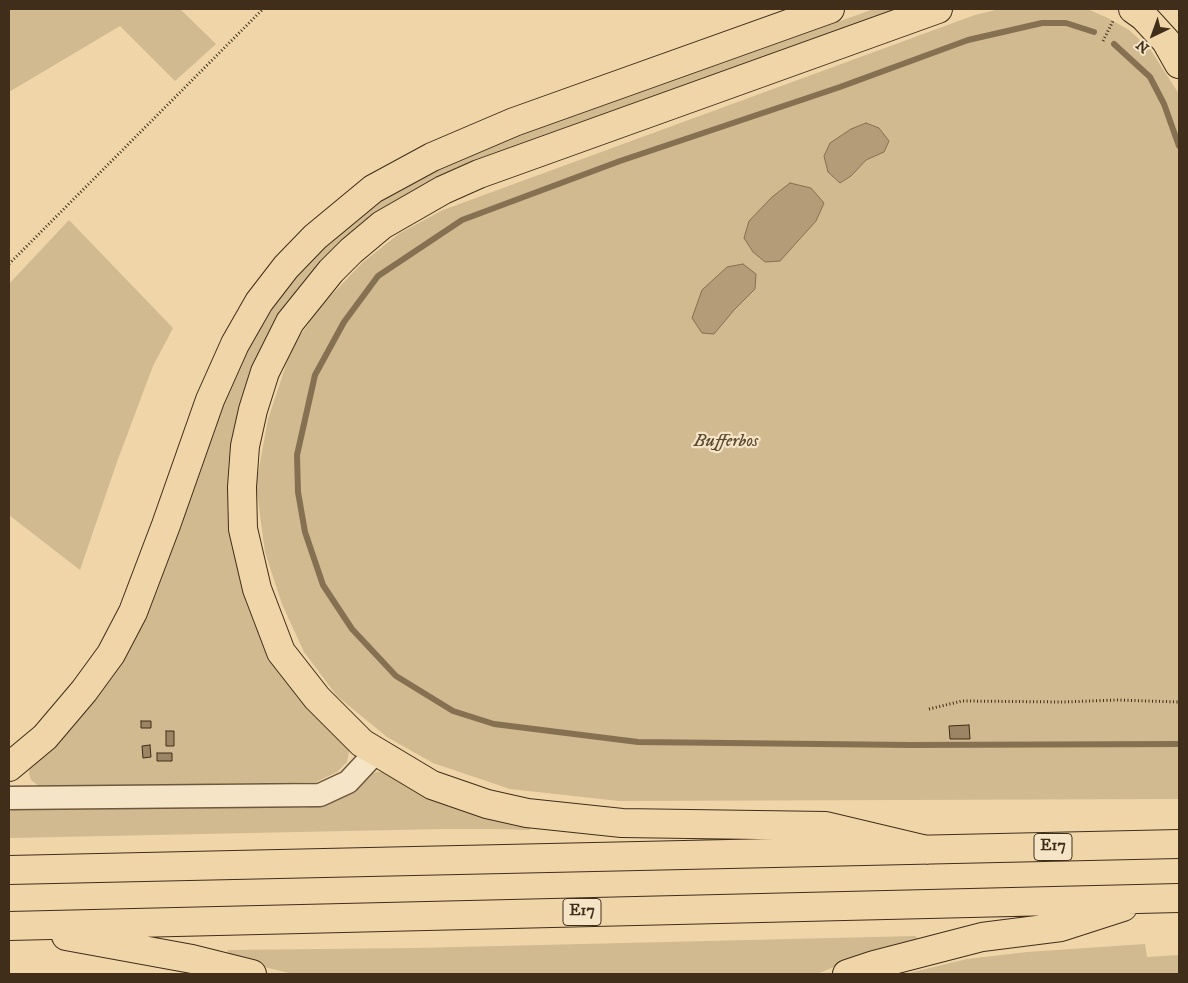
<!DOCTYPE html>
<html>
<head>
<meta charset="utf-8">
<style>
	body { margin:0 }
	#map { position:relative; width:1188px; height:983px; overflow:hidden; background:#efd5a8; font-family:"IM FELL DW Pica",serif }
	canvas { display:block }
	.frame { position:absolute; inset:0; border:10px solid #402e1a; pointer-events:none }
	.north { position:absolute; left:1128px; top:10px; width:50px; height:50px; -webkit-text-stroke:4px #f5e4c6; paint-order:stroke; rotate:222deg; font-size:14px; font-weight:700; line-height:20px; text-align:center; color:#402e1a }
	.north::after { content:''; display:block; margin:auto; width:18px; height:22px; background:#402e1a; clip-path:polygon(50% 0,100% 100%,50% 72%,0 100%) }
</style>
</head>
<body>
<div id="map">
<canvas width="1188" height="983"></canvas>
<div class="frame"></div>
<div class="north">N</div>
</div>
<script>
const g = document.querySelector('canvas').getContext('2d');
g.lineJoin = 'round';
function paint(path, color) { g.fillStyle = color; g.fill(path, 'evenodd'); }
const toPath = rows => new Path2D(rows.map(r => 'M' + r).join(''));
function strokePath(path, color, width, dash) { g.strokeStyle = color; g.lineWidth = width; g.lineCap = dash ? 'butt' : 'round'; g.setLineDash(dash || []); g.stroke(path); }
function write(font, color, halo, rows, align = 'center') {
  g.font = font + ' "IM FELL DW Pica",serif'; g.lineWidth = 4.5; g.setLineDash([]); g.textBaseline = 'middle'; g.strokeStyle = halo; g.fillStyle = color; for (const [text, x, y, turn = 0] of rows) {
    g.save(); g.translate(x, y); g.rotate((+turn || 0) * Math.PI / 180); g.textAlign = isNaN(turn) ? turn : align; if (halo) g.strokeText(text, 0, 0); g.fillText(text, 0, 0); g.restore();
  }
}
const green = toPath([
	[9,9,180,9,216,44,175,81,120,26,9,92],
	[874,9,915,9,449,176,272,331,242,575,350,746,347,762,337,772,316,782,40,787,31,780,29,773,30,762,67,733,243,349,273,301,337,228,424,174,508,139],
	[1000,9,1087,9,1108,18,1129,30,1150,49,1179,94,1179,799,619,801,510,789,433,763,387,737,337,696,304,652,282,604,265,552,256,485,268,419,292,347,321,306,362,263,400,233,443,210,975,15],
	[69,220,173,328,153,366,118,459,80,570,9,515,9,284],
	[387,771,533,826,529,830,497,829,442,829,9,838,9,807,216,804,305,808,341,797,368,775,377,772],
	[915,936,920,940,868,953,817,974,293,974,231,959,226,956,228,950,416,948],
	[1145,944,1147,957,1179,955,1179,974,905,974,967,959,1027,952]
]);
const water = toPath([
	[866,123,879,128,889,141,884,152,866,160,851,176,840,183,828,172,824,156,830,143,851,129,866,123],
	[790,183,811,188,824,203,816,221,780,261,765,262,753,252,744,238,749,221,772,197,790,183],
	[743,264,756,274,755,289,734,310,714,334,702,333,692,318,702,290,727,267,743,264]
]);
const stream = toPath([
	[1094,32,1066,23,1042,23,968,40,840,87,620,161,462,220,378,276,344,322,315,375,297,455,298,492,305,532,323,585,352,629,396,676,453,711,494,724,638,742,910,745,1179,744],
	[1114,44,1150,77,1164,104,1179,146]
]);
const building = toPath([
	[141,721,151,721,151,728,141,728,141,721],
	[969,725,970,739,950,739,949,726,969,725],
	[166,731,174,731,174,746,166,746,166,731],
	[150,745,151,757,143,758,142,746,150,745],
	[157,753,172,753,172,761,157,761,157,753]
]);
const path = toPath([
	[1103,41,1113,21],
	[9,264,263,9],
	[929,709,962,701,1063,702,1117,700,1179,702]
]);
const minor = toPath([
	[9,798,320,795,348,782,376,752]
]);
const highway = toPath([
	[1133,9,1144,17,1166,41,1179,64],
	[9,767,45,737,84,691,111,654,133,612,166,525,210,400,235,344,259,302,286,267,315,237,373,189,432,157,514,122,830,9],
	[927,850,826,826,622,823,527,813,487,804,432,785,362,743,317,698,281,652,257,589,243,529,242,487,245,446,253,410,265,372,290,322,331,271,351,251,382,225,443,190,479,174,938,9],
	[9,870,1179,844],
	[9,926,1179,898],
	[66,936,192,959,252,974],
	[847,974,874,965,982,937,1061,927,1123,907]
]);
const shields = [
	[1053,847,38],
	[582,912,38]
];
const shieldNames = [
	["E17",1053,847],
	["E17",582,912]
];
const parkNames = [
	["Bufferbos",726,442]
];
paint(green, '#d1b990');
paint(water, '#b49c78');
strokePath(water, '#867052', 1);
strokePath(stream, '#867052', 6);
paint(building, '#9b8564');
strokePath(building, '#402e1a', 1);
strokePath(minor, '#6c583e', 25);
strokePath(highway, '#402e1a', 30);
strokePath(path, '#402e1a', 3, [1, 2.5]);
strokePath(minor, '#f5e4c6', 22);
strokePath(highway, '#efd5a8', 28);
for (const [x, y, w] of shields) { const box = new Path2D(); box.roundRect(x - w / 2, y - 13.5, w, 27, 4); g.fillStyle = '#f5e4c6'; g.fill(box); strokePath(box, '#402e1a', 1); }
write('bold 16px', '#402e1a', null, shieldNames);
write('italic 18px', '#5d4a32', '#f5e4c6', parkNames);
</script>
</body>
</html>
